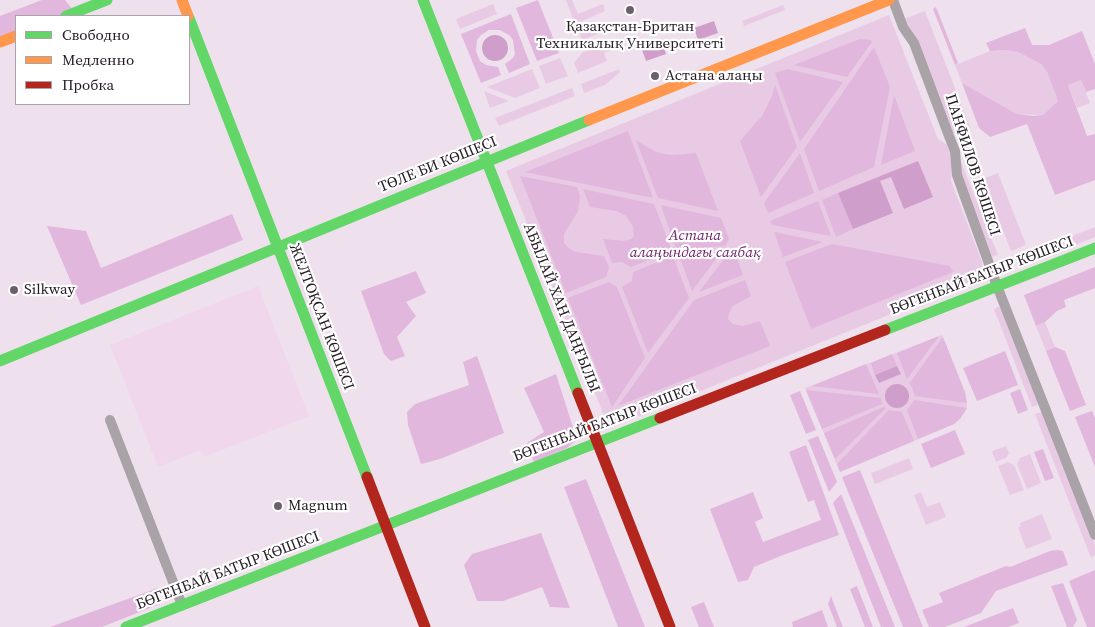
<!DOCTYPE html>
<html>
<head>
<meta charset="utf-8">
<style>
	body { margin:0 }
	#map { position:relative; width:1095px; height:627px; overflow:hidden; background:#efe0ed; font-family:"Source Serif 4",serif }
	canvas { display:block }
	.legend { position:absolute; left:15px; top:15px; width:175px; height:90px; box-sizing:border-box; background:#fff; border:1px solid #a8a4a7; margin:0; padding:6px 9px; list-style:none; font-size:15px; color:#251b24 }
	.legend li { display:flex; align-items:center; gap:10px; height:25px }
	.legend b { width:25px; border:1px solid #a8a4a7 }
</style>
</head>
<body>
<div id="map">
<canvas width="1095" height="627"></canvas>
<ul class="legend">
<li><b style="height:6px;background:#63d668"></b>Свободно</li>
<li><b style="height:6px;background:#ff974d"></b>Медленно</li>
<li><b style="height:6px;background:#b3261e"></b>Пробка</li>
</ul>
</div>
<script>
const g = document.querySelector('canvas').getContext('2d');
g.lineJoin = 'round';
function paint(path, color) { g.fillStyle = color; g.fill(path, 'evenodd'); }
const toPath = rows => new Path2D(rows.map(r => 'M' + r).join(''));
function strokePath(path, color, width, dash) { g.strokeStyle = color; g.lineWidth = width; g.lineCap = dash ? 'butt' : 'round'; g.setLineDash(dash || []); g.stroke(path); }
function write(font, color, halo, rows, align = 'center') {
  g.font = font + ' "Source Serif 4",serif'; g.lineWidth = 4.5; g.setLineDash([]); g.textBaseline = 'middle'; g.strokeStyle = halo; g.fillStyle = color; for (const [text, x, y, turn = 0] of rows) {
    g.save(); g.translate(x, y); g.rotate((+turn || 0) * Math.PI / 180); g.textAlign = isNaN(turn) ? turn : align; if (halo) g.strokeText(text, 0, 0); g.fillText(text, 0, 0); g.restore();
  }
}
const built = toPath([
	[258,286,309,416,204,457,201,450,158,467,110,345]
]);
const green = toPath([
	[566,0,572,0,578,14,603,4,605,11,575,24],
	[493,4,497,14,460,29,456,19],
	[783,5,785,10,744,26,742,21],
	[925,11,970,127,952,134,914,34,904,19],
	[889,15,938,139,949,146,953,156,951,181,982,262,983,275,975,280,619,424,610,424,607,423,506,171],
	[605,22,608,30,582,40,579,32],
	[613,41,616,48,604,53,607,61,578,73,574,63,582,53],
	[1004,50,1018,52,1034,60,1041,64,1047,72,1058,101,1043,115,1017,114,962,83,955,65,990,51],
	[560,58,568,76,546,84,539,66],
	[532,69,540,88,515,98,487,87],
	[619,69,620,72,605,85,584,93,581,84],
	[1081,80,1090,103,1077,108,1068,85],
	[572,88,575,96,499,126,495,118],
	[484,91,509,101,490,108],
	[961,162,998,255,992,257,959,171],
	[998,173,1026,245,1011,251,983,179],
	[1095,227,1095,237,1029,263,1026,254],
	[1000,306,1040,404,1032,407,994,309],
	[1045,322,1055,347,1046,351,1036,326],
	[942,335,966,394,967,408,960,419,954,424,840,472,805,388],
	[1042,412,1095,545,1095,555,1091,558,1035,414],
	[1006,446,1009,453,1006,458,996,462,992,451],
	[1030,454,1041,483,1027,489,1017,464,1020,458],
	[909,458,913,469,875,484,871,473],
	[1008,462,1014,465,1024,490,1010,495,998,466],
	[921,492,927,507,940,502,946,517,926,525,914,495],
	[1042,514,1052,539,1026,549,1018,527,1021,526,1020,523]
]);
const forest = toPath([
	[42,0,65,0,73,10,58,16,16,16,16,32,0,38,0,16],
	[538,0,559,53,537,61,516,8],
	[936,7,958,63,955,65,933,9],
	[511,14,530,64,509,73,505,64,513,58,515,54,513,40,509,35,500,30,489,30,481,35,477,40,476,51,480,61,486,65,498,67,501,75,481,83,461,34],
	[1025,28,1032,45,1049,45,1082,31,1095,64,1095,89,1086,92,1081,80,1068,85,1087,136,1095,134,1095,180,1055,195,1027,124,990,137,979,128,962,83,1017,114,1033,116,1043,115,1058,101,1047,72,1041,64,1018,52,1004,50,990,51,986,43],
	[860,39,871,40,872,42,847,77,794,65],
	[874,47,890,87,874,167,819,191,804,149],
	[787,69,843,82,800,142,775,73],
	[775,85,797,147,761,197,740,141,762,116,772,96],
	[894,95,915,151,881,165],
	[628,131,653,198,525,172],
	[636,140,654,151,664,154,674,155,696,153,718,211,658,198],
	[800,153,814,193,768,213,764,203],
	[520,176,577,187,580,196,578,211,564,234,564,243,570,249,576,252,604,256,609,267,606,277,566,293],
	[583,189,654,204,672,251,631,267,622,262,612,263,603,239,623,241,631,239,634,236,633,226,625,215,616,211,590,207],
	[838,193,853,229,836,237,822,200],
	[818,201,831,236,772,225,770,221],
	[661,205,721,218,729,239,725,246,676,249],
	[232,214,243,240,81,305,47,226,86,231,101,268],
	[774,232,823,242,783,257],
	[832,244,950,266,953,272,811,329,785,262],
	[734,250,743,275,699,292,730,251],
	[722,251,692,291,679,255],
	[673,256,689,298,648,353,622,287,632,281,633,272],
	[1095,267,1095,288,1064,300,1066,307,1057,311,1045,322,1036,326,1024,295],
	[416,271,426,293,406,302,416,316,397,337,405,356,391,361,384,354,361,291],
	[745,280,751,296,733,306,729,313,728,319,733,324,743,326,760,321,770,346,618,406,694,300],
	[609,282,617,287,645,358,612,407,568,298],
	[939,336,907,379,897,353],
	[943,337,964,390,967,403,915,396,912,387,909,384],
	[1055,347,1065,351,1086,405,1070,411,1046,351],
	[1005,351,1018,385,977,401,963,368],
	[892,354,897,366,875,375,871,363],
	[477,356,504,433,440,459,421,464,408,425,407,412,415,404,469,385,463,362],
	[866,364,879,394,812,386],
	[556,374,577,440,567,448,534,462,527,443,544,432,524,388],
	[1020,389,1028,410,1018,414,1010,393],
	[806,390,881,398,882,404,822,429],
	[800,391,816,430,806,434,790,395],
	[914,400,967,408,960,419,954,424,918,439,907,410],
	[884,407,886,408,835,459,824,433],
	[889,410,902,412,914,441,840,472,837,464],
	[1092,411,1095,418,1095,467,1075,417],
	[955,430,965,454,931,468,921,444],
	[818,436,837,482,829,492,808,440],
	[806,445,839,535,783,555,754,567,748,580,738,582,710,509,753,492,763,518,755,522,763,542,821,520,814,500,808,502,789,452],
	[1043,449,1054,478,1045,481,1034,452],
	[860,470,923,627,903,627,842,477],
	[586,479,645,627,618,627,564,487],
	[841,494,895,627,881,627,833,503],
	[541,533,570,608,550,607,542,587,503,601,477,601,464,565,472,554],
	[1058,550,1063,551,1068,565,996,591,981,613,945,627,929,627,922,610,943,602,939,593,1006,566,1010,567,1050,551],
	[1095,570,1095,627,1087,627,1069,581],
	[1063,583,1077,620,1073,627,1067,627,1051,586],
	[857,586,873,627,865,627,850,589],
	[158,588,160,604,102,627,50,627],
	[831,596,843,627,837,627,828,604],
	[704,602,714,627,699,627,691,607],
	[1013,608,1019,623,1008,627,964,627],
	[822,610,828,627,793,627,792,622]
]);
const water = toPath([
	[714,21,718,33,698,40,694,28],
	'482 48a13 13 0 1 1 26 0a13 13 0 1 1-26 0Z',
	[662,42,666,54,646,61,642,50],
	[918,161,933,197,904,209,891,177,880,181,893,213,853,229,838,193],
	[897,366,901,374,879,383,875,375],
	'885 396a12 12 0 1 1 24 0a12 12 0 1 1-24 0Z'
]);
const street = toPath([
	[893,0,903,27,914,43,949,136,955,151,957,175,997,286,1095,535],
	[110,420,182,605]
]);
const fast = toPath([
	[423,0,578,393],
	[66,16,107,0],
	[189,18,367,477],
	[885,330,1095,248],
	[0,361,589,120],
	[126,627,660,418]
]);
const slow = toPath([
	[182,0,188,16],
	[0,42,16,36],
	[589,120,889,0]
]);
const jam = toPath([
	[578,393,670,627],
	[660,418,885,330],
	[367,477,425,627]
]);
const markers = [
	[630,10,5,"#6c606a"],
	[655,76,5,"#6c606a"],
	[14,290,5,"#6c606a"],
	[278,506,5,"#6c606a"]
];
const poiNames = [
	["Қазақстан-Британ",630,27,"center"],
	["Техникалық Университеті",630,44,"center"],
	["Астана алаңы",665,76],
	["Silkway",24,290],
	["Magnum",288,506]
];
const streetNames = [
	["ТӨЛЕ БИ КӨШЕСІ",438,165,-22],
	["ПАНФИЛОВ КӨШЕСІ",972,165,72],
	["БӨГЕНБАЙ БАТЫР КӨШЕСІ",982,276,-21],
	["АБЫЛАЙ ХАН ДАҢҒЫЛЫ",561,308,68],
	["ЖЕЛТОҚСАН КӨШЕСІ",321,317,69],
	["БӨГЕНБАЙ БАТЫР КӨШЕСІ",605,423,-21],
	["БӨГЕНБАЙ БАТЫР КӨШЕСІ",228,571,-21]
];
const parkNames = [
	["Астана",695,236],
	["алаңындағы саябақ",695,253]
];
paint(built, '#f0d7ec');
paint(green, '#e8cae4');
paint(forest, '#e2b7dd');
paint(water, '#d09eca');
strokePath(street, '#a9a2a7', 10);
strokePath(fast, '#63d668', 11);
strokePath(slow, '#ff974d', 11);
strokePath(jam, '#b3261e', 11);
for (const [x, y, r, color] of markers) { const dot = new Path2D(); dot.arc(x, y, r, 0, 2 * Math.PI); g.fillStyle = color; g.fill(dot); strokePath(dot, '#fff', 2); }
write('15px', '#251b24', '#fff', poiNames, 'left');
write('15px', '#251b24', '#fff', streetNames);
write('italic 15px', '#6f2169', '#fff', parkNames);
</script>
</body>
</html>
